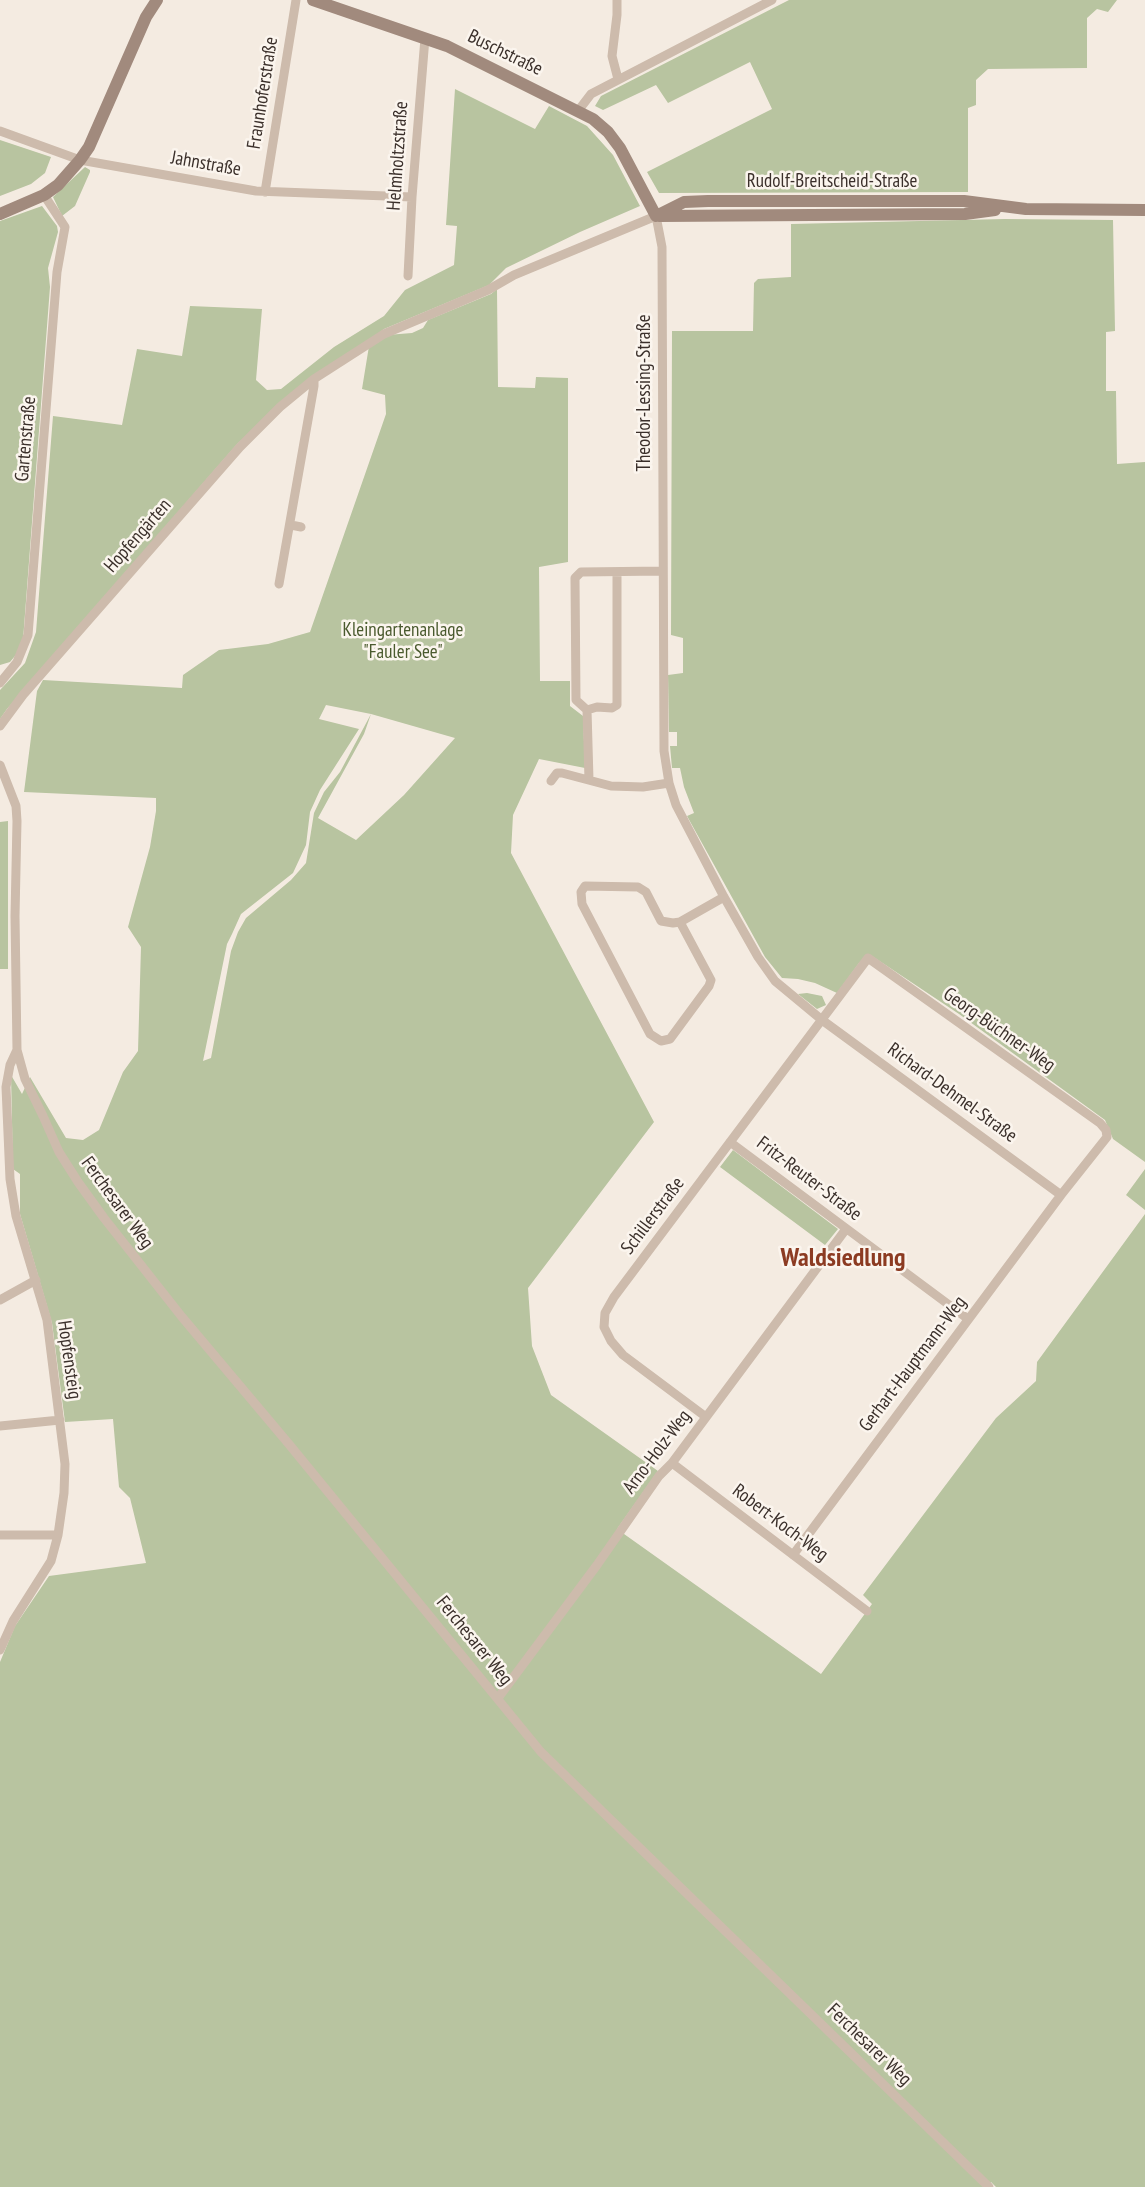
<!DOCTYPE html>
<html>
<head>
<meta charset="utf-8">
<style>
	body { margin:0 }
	canvas { display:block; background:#f4ebe1 }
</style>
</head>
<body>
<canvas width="1145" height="2187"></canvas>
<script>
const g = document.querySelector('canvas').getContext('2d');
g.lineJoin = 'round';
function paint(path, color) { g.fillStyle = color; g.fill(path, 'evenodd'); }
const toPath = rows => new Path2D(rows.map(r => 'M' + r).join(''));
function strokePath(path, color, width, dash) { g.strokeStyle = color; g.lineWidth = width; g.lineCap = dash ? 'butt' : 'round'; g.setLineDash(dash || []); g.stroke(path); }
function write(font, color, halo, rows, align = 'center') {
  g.font = font + ' "PT Sans Narrow",sans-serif'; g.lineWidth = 5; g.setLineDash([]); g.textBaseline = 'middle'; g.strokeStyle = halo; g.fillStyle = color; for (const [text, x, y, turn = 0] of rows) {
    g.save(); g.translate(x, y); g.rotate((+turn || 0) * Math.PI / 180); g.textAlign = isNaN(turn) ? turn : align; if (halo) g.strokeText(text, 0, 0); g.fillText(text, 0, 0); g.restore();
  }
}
const green = toPath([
	[789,0,1117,0,1108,12,1097,9,1087,18,1087,68,988,69,976,80,976,105,968,108,968,192,659,193,647,172,772,109,750,62,668,103,656,85,603,110,595,106,601,96],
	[455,89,535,129,549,106,587,126,613,155,640,206,580,232,506,268,489,285,384,329,238,443,7,709,0,719,0,690,25,663,36,632,53,416,122,425,137,349,182,356,190,306,262,309,256,380,267,390,281,389,334,347,384,316,405,290,454,265,457,226,446,225],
	[0,140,51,157,45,173,31,184,0,196],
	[85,167,90,170,90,172,75,206,62,216,53,197],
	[42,206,57,226,58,232,48,268,50,287,23,640,20,650,10,662,0,665,0,221],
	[1005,219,1113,220,1115,331,1106,332,1106,391,1116,391,1117,464,1145,462,1145,1162,1113,1139,1105,1120,959,1014,872,956,859,963,837,993,815,983,798,979,782,978,765,957,687,816,694,813,684,787,680,768,672,768,670,746,677,746,677,732,669,732,668,675,683,673,683,638,671,635,672,331,753,331,754,283,758,279,791,277,791,224],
	[497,289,498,387,535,388,536,377,568,378,568,562,539,567,540,681,570,681,570,706,583,716,585,768,539,759,513,815,511,853,654,1122,528,1288,532,1346,551,1395,658,1471,617,1529,821,1674,872,1604,863,1595,996,1418,1036,1381,1037,1362,1145,1214,1145,2187,996,2187,991,2182,987,2187,0,2187,0,1662,15,1626,49,1576,146,1563,130,1498,119,1487,113,1419,65,1422,52,1323,20,1214,20,1174,13,1169,11,1075,22,1094,30,1077,66,1138,83,1140,99,1130,123,1072,138,1051,141,947,128,927,150,847,156,811,156,798,24,792,37,691,43,680,182,688,183,675,219,650,268,644,310,632,386,414,385,395,362,389,369,346,387,335,412,333,423,328,428,320,491,294],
	[326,705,371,714,340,772,324,792,314,813,306,863,291,880,246,918,238,932,231,951,211,1058,203,1061,227,944,232,934,241,914,293,873,306,845,310,812,320,790,359,729,319,719],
	[371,714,455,738,404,795,356,840,318,818,364,734],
	[8,821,8,969,0,969,0,822],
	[807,993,822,996,826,1005,817,1009,798,994],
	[733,1150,838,1229,825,1245,720,1167],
	[1145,1169,1145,1210,1126,1195]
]);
const street = toPath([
	[617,0,617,15,612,56,618,79],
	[578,111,591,94,772,0],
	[0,131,80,160,256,191,412,197],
	[265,192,296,0],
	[408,276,412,197,425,38],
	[291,525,301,527],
	[279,584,314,386,314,379],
	[0,683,17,662,28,635,57,272,65,227,44,195],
	[587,710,597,707,612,708,617,705,617,572],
	[0,726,23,695,240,447,280,407,314,379,384,334,488,290,514,275,656,216,662,247,664,751,669,783,676,805,724,897,758,957,775,981,822,1020,1061,1195],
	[0,765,16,806,17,821,15,916,17,1050,25,1079,43,1116,59,1152,78,1182,104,1218,182,1317,288,1443,541,1752,989,2187],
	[589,780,587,710,576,700,575,578,581,572,663,571],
	[551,781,557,773,562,773,611,786,643,787,669,783],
	[680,922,711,980,709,986,670,1039,661,1041,650,1034,582,904,581,892,585,886,638,887,646,892,661,921,673,923,680,922,724,897],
	[730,1142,968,1319],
	[0,1300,36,1280],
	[706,1417,623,1355,611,1341,604,1327,605,1313,614,1297,868,958,1100,1123,1106,1130,1107,1137,1061,1195,793,1555],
	[0,1426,60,1420],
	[672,1463,867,1611],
	[0,1535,58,1535],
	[0,1650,13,1621,51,1561,58,1535,64,1493,65,1464,47,1320,16,1216,10,1179,6,1087,10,1065,17,1050],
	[498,1698,597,1565,659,1476,672,1463,846,1229]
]);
const secondary = toPath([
	[313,0,447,46,593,119,608,132,620,148,656,216],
	[0,214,44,195,58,185,80,160,89,147,146,17,157,0],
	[656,216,684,202,708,201,964,201,1026,209,1145,210],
	[659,216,965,214,995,210]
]);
const streetNames = [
	["Buschstraße",505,53,26],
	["Fraunhoferstraße",263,93,-81],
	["Helmholtzstraße",398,156,-86],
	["Jahnstraße",206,164,10],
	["Rudolf-Breitscheid-Straße",832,182],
	["Theodor-Lessing-Straße",645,393,-90],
	["Gartenstraße",26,439,-85],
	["Hopfengärten",138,536,-49],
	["Georg-Büchner-Weg",999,1030,35],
	["Richard-Dehmel-Straße",952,1093,36],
	["Fritz-Reuter-Straße",809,1179,37],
	["Ferchesarer Weg",117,1203,54],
	["Schillerstraße",653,1216,-53],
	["Hopfensteig",69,1360,82],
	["Gerhart-Hauptmann-Weg",913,1364,-53],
	["Arno-Holz-Weg",657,1452,-53],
	["Robert-Koch-Weg",780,1523,37],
	["Ferchesarer Weg",474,1641,51],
	["Ferchesarer Weg",869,2045,44]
];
const parkNames = [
	["Kleingartenanlage",403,631],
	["\"Fauler See\"",403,653]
];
const districtNames = [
	["Waldsiedlung",843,1259]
];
paint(green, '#b8c4a0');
strokePath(street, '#cdbbac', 9);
strokePath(secondary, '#a18a7d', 12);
write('19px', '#3b302b', '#fbf5ee', streetNames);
write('19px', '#4a5a2e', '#fbf5ee', parkNames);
write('bold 26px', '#8c3b22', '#fbf5ee', districtNames);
</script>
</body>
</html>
